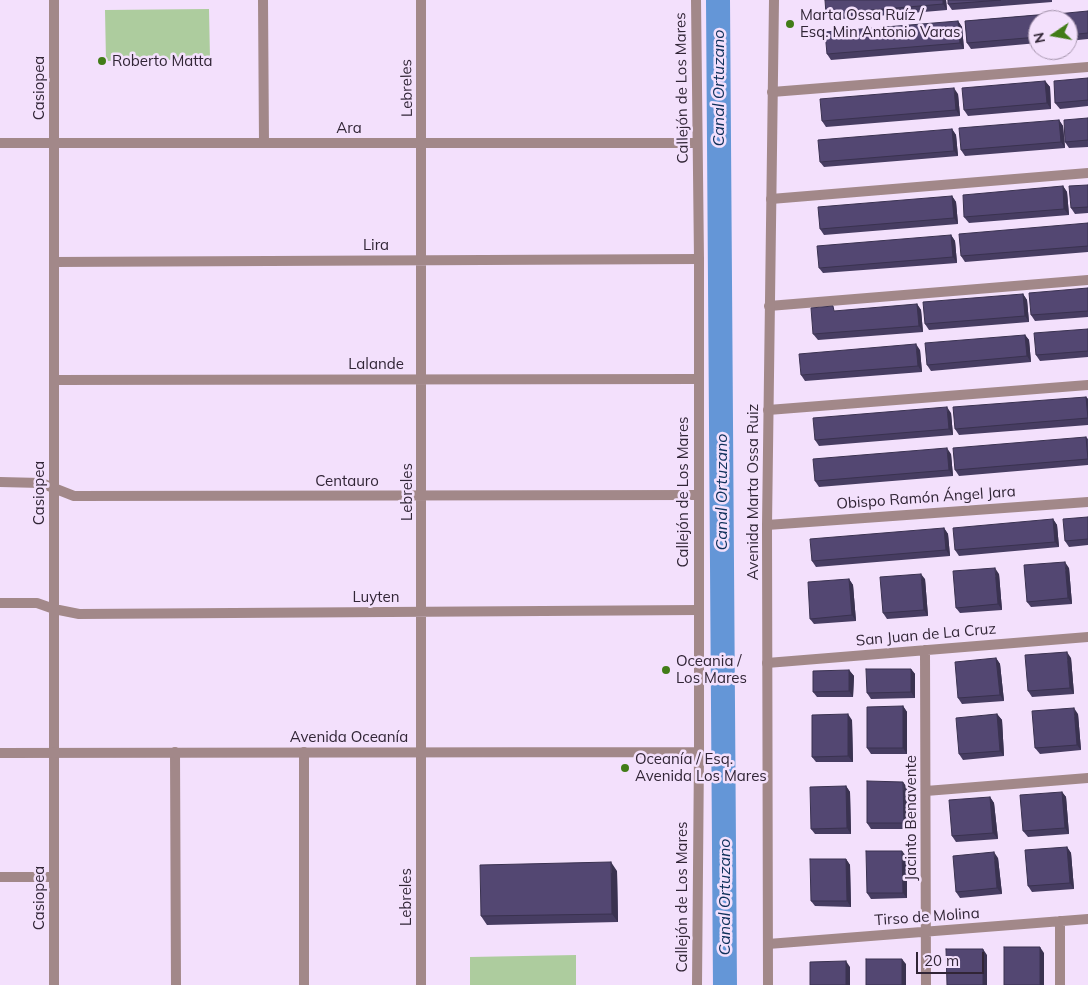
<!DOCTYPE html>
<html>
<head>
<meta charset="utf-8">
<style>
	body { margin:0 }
	#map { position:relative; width:1088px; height:985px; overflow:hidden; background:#f3e0fc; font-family:Mulish,sans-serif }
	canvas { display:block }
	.north { position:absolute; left:1028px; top:10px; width:50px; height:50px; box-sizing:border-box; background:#f3e0fc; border:1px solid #a595ad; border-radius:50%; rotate:258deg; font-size:14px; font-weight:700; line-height:20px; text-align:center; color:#312536 }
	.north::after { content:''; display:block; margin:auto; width:18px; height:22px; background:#417c17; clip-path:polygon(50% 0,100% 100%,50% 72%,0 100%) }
	.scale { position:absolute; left:916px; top:952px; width:68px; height:22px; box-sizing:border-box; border:2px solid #312536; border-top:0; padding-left:6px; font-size:15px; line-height:18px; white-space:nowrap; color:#312536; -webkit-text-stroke:4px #f3e0fc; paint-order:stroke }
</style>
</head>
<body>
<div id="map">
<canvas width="1088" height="985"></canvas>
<div class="north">N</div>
<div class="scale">20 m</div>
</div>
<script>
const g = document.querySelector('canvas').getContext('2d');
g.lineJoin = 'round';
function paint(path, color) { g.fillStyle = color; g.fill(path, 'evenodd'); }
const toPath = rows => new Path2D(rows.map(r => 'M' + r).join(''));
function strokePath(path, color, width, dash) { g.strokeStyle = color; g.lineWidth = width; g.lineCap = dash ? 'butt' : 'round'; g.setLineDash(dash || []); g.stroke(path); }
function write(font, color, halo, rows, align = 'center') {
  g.font = font + ' Mulish,sans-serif'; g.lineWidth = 5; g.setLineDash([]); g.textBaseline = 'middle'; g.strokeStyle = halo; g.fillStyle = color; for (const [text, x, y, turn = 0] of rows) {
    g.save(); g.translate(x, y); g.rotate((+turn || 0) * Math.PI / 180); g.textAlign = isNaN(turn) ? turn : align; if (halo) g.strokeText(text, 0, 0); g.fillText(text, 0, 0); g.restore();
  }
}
const green = toPath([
	[209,9,210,59,106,61,105,10],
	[576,955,576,985,470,985,470,957]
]);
const canal = toPath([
	[718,0,725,985]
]);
const minor = toPath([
	[54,0,54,985],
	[263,0,264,143],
	[421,0,421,985],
	[772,92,1088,67],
	[0,143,697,143],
	[771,199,1088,173],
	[54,262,699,259],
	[769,306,1088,280],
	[54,380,698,379],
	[768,410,1088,385],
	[0,482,41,483,74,496,698,495],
	[767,525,1088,502],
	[0,603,37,603,54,609,79,614,698,610],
	[925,650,926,985],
	[767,663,1088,637],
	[175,752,176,985],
	[304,752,304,985],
	[926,791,1088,778],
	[0,877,54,877],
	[1060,921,1060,985],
	[768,944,1088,919]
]);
const tertiary = toPath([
	[696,0,699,259,699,752,697,985],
	[0,753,699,752],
	[768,985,767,525,774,0]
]);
const wall = toPath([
	[946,0,947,10,830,20,826,14],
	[948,0,1052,0,1052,2,952,10,948,4],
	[1088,11,1088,39,1068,41,1068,20],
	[1049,14,1053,20,1038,20,1038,43,971,49,967,43,965,21],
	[958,21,962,27,964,49,831,60,827,54],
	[1088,78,1088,106,1060,109,1055,103],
	[1045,81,1050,87,1051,109,968,116,964,110],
	[958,94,960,116,826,127,822,121],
	[1088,118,1088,147,1069,148,1065,142],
	[1059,120,1063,126,1065,148,965,156,961,150],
	[952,129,956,135,958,156,824,167,820,162],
	[1088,185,1088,213,1075,214,1071,208],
	[1063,186,1067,192,1069,215,969,223,964,217],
	[952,196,956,202,958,224,824,235,820,229],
	[1088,223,1088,252,965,262,961,256],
	[951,235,955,241,957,263,823,273,819,268],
	[1088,288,1088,317,1035,321,1031,315],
	[1023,294,1027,300,1029,322,929,330,925,324],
	[917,304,921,310,923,332,818,340,813,334],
	[1088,329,1088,357,1040,361,1036,355],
	[1025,335,1029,340,1031,362,931,371,927,365],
	[920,350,922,372,805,381,801,375],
	[1086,397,1088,399,1088,425,959,435,955,429],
	[951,413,953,435,819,446,815,440],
	[1086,437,1088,439,1088,465,959,476,955,470],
	[951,454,953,476,819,487,815,481],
	[1088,517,1088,545,1069,547,1065,541],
	[1053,519,1057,525,1059,547,959,556,955,550],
	[944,528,948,534,950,556,816,567,812,561],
	[1069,568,1072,604,1031,607,1027,602],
	[999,574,1002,610,960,613,956,608],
	[849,579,853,585,856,621,814,624,810,619],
	[925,579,928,616,887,619,883,613],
	[996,658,1000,664,1004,701,962,704,958,698],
	[1071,658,1074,694,1032,697,1028,691],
	[911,669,915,674,915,698,871,699,867,693],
	[849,670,854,676,853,697,817,697,813,692],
	[903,706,907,712,907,754,871,754,867,748],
	[997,714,1002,720,1004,756,963,760,959,754],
	[1078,714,1081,750,1040,754,1035,748],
	[852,720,853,762,816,762,812,757],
	[846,786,850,792,851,834,815,834,811,829],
	[907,787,908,829,871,829,867,823],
	[1062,792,1066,797,1069,834,1028,837,1023,831],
	[990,797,994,803,998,839,956,842,952,836],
	[1067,847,1071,853,1074,889,1032,892,1028,886],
	[907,857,907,898,871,899,867,893],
	[998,858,1002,894,960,898,956,892],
	[846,859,850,865,851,907,815,906,811,901],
	[617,871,618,922,487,925,481,916]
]);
const shadedWall = toPath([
	[943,0,946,0,947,10,943,4],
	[1049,14,1053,20,1049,20],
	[958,21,962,27,964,49,960,43],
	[1045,81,1050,87,1051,109,1047,103],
	[954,88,958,94,960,116,956,110],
	[1059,120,1063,126,1065,148,1061,142],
	[952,129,956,135,958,156,954,151],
	[1063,186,1067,192,1069,215,1064,209],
	[952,196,956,202,958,224,954,218],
	[951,235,955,241,957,263,953,257],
	[1023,294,1027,300,1029,322,1025,316],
	[917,304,921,310,923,332,919,326],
	[1025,335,1029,340,1031,362,1027,356],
	[916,344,920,350,922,372,918,366],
	[1086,397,1088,399,1088,416],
	[947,407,951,413,953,435,949,429],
	[947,448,951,454,953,476,949,470],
	[1053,519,1057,525,1059,547,1055,542],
	[944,528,948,534,950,556,946,550],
	[1065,562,1069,568,1072,604,1068,598],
	[995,568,999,574,1002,610,998,604],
	[921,574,925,579,928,616,924,610],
	[849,579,853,585,856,621,852,615],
	[1067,652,1071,658,1074,694,1070,688],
	[996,658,1000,664,1004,701,1000,695],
	[911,669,915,674,915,698,911,692],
	[849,670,854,676,853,697,849,691],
	[903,706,907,712,907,754,903,748],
	[1074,708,1078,714,1081,750,1077,745],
	[848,714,852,720,853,762,848,756],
	[997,714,1002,720,1004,756,1000,751],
	[903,782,907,787,908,829,904,823],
	[846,786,850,792,851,834,847,828],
	[1062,792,1066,797,1069,834,1065,828],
	[990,797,994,803,998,839,993,833],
	[1067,847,1071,853,1074,889,1070,883],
	[902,851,907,857,907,898,903,893],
	[994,852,998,858,1002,894,997,888],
	[846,859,850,865,851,907,847,901],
	[611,862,617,871,618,922,612,914],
	[1040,947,1044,953,1044,985,1040,985],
	[983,949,987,955,987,985,983,985],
	[902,959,906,964,906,985,902,985],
	[846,961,850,967,850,985,846,985]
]);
const building = toPath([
	[825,0,943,0,943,4,826,14,825,0],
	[948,0,1001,0,948,4,948,0],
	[1088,11,1088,33,1068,35,1068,20,1058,20,1057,14,1088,11],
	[1049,14,1049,20,1038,20,1038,37,967,43,965,21,1049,14],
	[958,21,960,43,827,54,825,32,958,21],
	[1088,78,1088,100,1055,103,1054,81,1088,78],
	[1045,81,1047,103,964,110,962,88,1045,81],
	[954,88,956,110,822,121,820,99,954,88],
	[1088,118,1088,140,1065,142,1064,120,1088,118],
	[1059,120,1061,142,961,150,959,128,1059,120],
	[952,129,954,151,820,162,818,140,952,129],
	[1088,185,1088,207,1071,208,1069,186,1088,185],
	[1063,186,1064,209,964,217,963,195,1063,186],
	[952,196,954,218,820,229,818,207,952,196],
	[1088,223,1088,246,961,256,959,234,1088,223],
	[951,235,953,257,819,268,817,246,951,235],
	[1088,288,1088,311,1031,315,1029,293,1088,288],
	[1023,294,1025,316,925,324,923,302,1023,294],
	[917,304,919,326,813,334,811,308,833,306,834,311,917,304],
	[1088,329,1088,351,1036,355,1034,333,1088,329],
	[1025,335,1027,356,927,365,925,343,1025,335],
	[916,344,918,366,801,375,799,354,916,344],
	[1086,397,1088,418,955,429,953,407,1086,397],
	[947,407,949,429,815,440,813,418,947,407],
	[1086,437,1088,459,955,470,953,448,1086,437],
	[947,448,949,470,815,481,813,459,947,448],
	[1088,517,1088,539,1065,541,1063,519,1088,517],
	[1053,519,1055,542,955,550,953,528,1053,519],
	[944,528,946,550,812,561,810,539,944,528],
	[1065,562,1068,598,1027,602,1024,565,1065,562],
	[995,568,998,604,956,608,953,571,995,568],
	[921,574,924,610,883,613,880,577,921,574],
	[849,579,852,615,810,619,808,582,849,579],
	[1067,652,1070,688,1028,691,1025,655,1067,652],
	[996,658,1000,695,958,698,955,662,996,658],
	[866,669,911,669,911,692,867,693,866,669],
	[849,670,849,691,813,692,813,671,849,670],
	[903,706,903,748,867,748,867,707,903,706],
	[1074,708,1077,745,1035,748,1032,711,1074,708],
	[848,714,848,756,812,757,812,715,848,714],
	[997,714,1000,751,959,754,956,718,997,714],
	[867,781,903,782,904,823,867,823,867,781],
	[846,786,847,828,811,829,810,787,846,786],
	[1062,792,1065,828,1023,831,1020,795,1062,792],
	[990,797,993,833,952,836,949,800,990,797],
	[1067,847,1070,883,1028,886,1025,850,1067,847],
	[866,851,902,851,903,893,867,893,866,851],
	[994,852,997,888,956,892,953,856,994,852],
	[810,859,846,859,847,901,811,901,810,859],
	[611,862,612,914,481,916,480,865,611,862],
	[1004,947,1040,947,1040,985,1004,985,1004,947],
	[946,949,983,949,983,985,947,985,946,949],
	[866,959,902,959,902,985,866,985,866,959],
	[846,961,846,985,810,985,810,962,846,961]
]);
const markers = [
	[790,24,5,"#417c17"],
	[102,61,5,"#417c17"],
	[666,670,5,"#417c17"],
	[625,768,5,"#417c17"]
];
const poiNames = [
	["Marta Ossa Ruíz /",800,15],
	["Esq. Min Antonio Varas",800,32],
	["Roberto Matta",112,61],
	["Oceania /",676,661],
	["Los Mares",676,678],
	["Oceanía / Esq.",635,759],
	["Avenida Los Mares",635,776]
];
const streetNames = [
	["Casiopea",39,88,-90],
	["Lebreles",407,88,-91],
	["Callejón de Los Mares",682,88,-91],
	["Ara",349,128],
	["Lira",376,245],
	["Lalande",376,364],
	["Centauro",347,481],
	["Lebreles",407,492,-90],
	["Callejón de Los Mares",683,492,-90],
	["Avenida Marta Ossa Ruiz",753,492,-90],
	["Casiopea",39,493,-90],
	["Obispo Ramón Ángel Jara",926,498,-4],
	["Luyten",376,597],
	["San Juan de La Cruz",926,635,-5],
	["Avenida Oceanía",349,737],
	["Jacinto Benavente",911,818,-90],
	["Lebreles",406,897,-90],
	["Callejón de Los Mares",682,897,-90],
	["Casiopea",39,898,-90],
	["Tirso de Molina",927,917,-4]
];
const waterNames = [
	["Canal Ortuzano",719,88,-90],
	["Canal Ortuzano",722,492,-90],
	["Canal Ortuzano",725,897,-90]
];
paint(green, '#adcc9e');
strokePath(canal, '#6496d7', 24);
strokePath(minor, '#a28889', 10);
strokePath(tertiary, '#a28889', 10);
paint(wall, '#473d62');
paint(shadedWall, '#3a3250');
paint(building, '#534772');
strokePath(building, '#3a3250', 1);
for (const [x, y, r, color] of markers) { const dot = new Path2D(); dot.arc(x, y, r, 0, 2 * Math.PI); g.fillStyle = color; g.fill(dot); strokePath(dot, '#f3e0fc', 2); }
write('15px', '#312536', '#f3e0fc', poiNames, 'left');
write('15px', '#312536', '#f3e0fc', streetNames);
write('italic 16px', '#0e305a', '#f3e0fc', waterNames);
</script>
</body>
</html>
